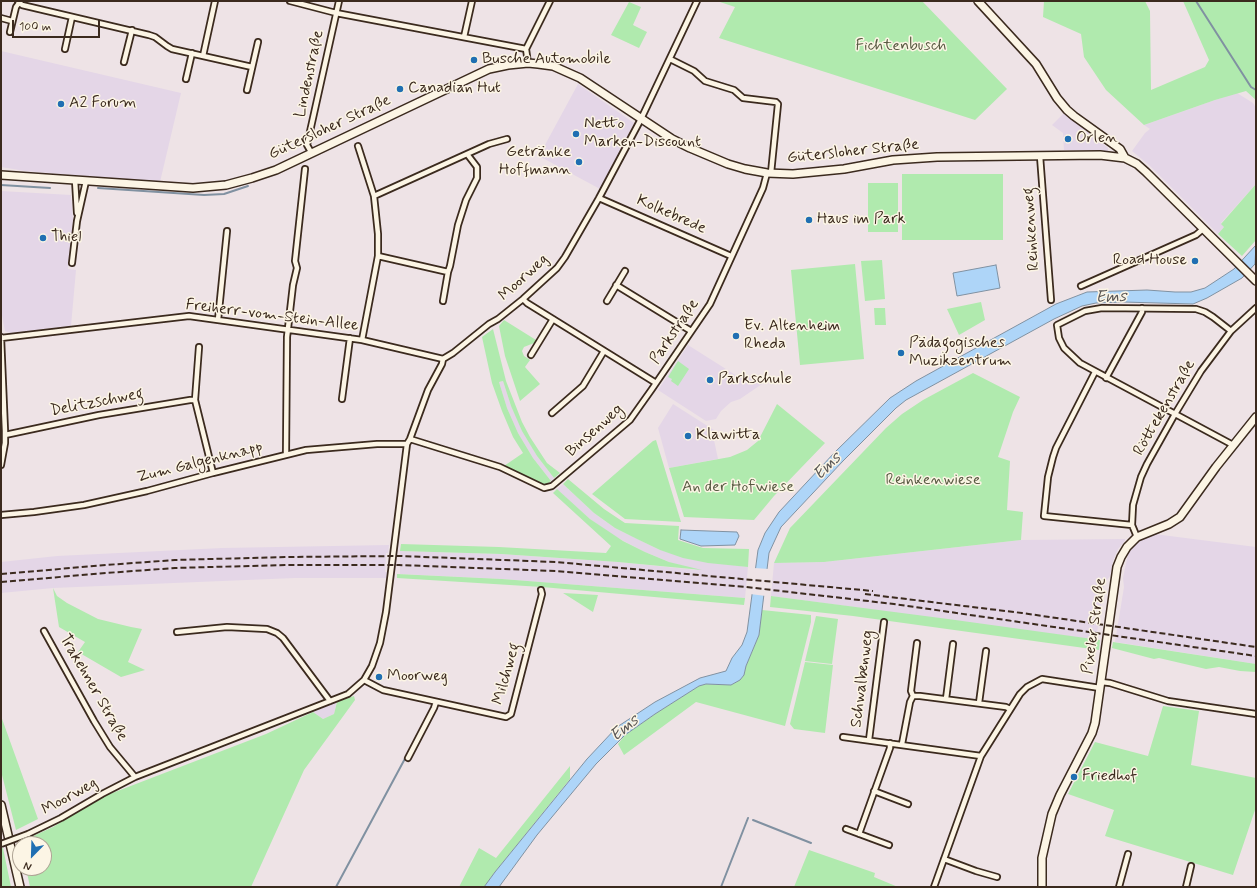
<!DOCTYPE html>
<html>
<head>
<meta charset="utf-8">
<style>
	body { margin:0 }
	#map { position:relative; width:1257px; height:888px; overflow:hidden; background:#eee3e6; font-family:Mynerve,sans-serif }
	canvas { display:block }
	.frame { position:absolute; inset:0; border:2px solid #3b2a1e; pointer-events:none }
	.north { position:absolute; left:12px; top:836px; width:40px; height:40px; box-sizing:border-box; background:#fcf5e5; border:1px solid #afa495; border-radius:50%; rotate:203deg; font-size:11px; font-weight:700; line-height:16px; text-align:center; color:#3b2a1e }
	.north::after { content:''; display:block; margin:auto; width:14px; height:18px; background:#1f6fb2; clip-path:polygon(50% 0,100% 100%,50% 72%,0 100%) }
	.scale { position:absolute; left:12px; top:20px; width:88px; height:18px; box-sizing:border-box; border:2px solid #3b2a1e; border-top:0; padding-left:5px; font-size:12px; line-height:14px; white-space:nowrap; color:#3b2a1e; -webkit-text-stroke:3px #fcf5e5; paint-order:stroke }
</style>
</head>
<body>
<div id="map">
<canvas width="1257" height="888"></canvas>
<div class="frame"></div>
<div class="north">N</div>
<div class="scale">100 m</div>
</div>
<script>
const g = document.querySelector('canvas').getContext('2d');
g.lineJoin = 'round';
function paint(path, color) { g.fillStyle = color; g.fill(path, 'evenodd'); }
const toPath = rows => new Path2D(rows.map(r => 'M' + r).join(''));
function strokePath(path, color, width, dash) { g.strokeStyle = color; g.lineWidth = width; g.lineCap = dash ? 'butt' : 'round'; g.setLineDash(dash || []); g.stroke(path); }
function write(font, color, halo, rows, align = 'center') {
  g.font = font + ' Mynerve,sans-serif'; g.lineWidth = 3; g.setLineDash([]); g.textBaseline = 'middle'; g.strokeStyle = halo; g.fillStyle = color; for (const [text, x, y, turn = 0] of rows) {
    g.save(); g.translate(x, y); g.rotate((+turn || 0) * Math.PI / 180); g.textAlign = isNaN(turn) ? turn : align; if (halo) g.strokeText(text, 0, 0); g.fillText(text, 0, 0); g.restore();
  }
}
const built = toPath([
	[1,51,181,93,160,182,25,171,1,167],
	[578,84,634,123,600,189,539,156],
	[1237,93,1253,103,1256,108,1256,184,1221,223,1224,227,1218,234,1149,165,1132,151,1145,133,1150,129,1144,125,1215,100],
	[1064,113,1108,148,1108,151,1064,150,1063,133,1052,125],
	[1,191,71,195,73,220,68,269,76,270,71,326,10,333,5,331,1,310],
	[688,345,737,376,747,375,762,384,740,399,731,402,721,411,716,419,706,421,658,390],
	[503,381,511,406,537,456,554,478,551,481,533,458,518,433,507,408,499,382],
	[673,404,717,432,714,440,718,459,669,468,658,428],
	[563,484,594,513,615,528,660,550,695,560,748,567,745,598,502,579,400,574,400,551,501,554,618,562,697,570,669,562,645,552,612,535,590,519,563,495,557,489],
	[1154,534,1256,547,1256,664,1115,642,1124,587,1123,578,1128,554,1131,548,1136,543,1143,539],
	[1125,539,1125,541,1118,549,1113,561,1110,576,1104,584,1096,640,771,596,774,563,824,562,1021,540],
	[389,545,388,553,386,553,385,572,387,572,386,578,295,578,53,588,1,593,1,562,57,556,222,548],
	[337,702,334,714,323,719,313,712]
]);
const green = toPath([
	[717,1,922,1,1007,89,975,120,719,38,735,7],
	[1044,1,1145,1,1150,11,1151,90,1205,67,1209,60,1183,1,1256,1,1256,100,1246,91,1215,100,1144,125,1106,90,1084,57,1081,34,1043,17],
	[629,2,641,7,633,25,647,32,639,48,611,35],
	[902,174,1003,174,1003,240,902,240],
	[868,183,898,183,898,232,868,232],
	[1256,184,1256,240,1242,256,1218,234,1224,227,1221,224],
	[882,260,885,299,865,301,861,261],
	[855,264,864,359,800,365,791,270],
	[981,302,985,320,959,335,947,309],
	[885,308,886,325,875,325,874,308],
	[504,320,536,340,534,343,524,347,522,351,524,356,530,360,525,367,540,384,520,401,505,356,499,326],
	[493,329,506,381,522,422,530,437,547,463,560,473,554,478,537,456,522,431,511,406,503,381,499,382,507,408,518,433,533,458,551,481,544,486,535,483,504,466,523,453,513,437,502,411,492,383,482,337],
	[678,361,689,369,678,386,671,381,672,379,668,377],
	[973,373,1020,397,1013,412,998,457,1010,461,1007,510,1023,512,1021,540,824,562,774,563,790,528,886,428,902,414,923,400],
	[777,404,825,443,774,496,754,520,684,517,669,468,730,457,747,450,758,441],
	[656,440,681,522,625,519,592,494,653,441],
	[568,479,604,509,625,523,679,526,678,540,703,548,749,549,748,567,708,563,683,558,660,550,637,539,615,528,594,513,563,484],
	[557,489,590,519,623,541,645,552,669,562,702,570,618,562,501,554,400,551,401,544,499,547,606,553,611,546,553,493],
	[397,574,502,579,745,598,744,605,542,587,397,578],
	[53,588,57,596,67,603,98,619,131,627,142,629,128,662,145,670,121,677,78,652,85,642,59,627],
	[563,593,598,595,593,612],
	[771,596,948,619,1100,640,1099,650,853,616,770,607],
	[762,610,811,615,811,622,785,726,696,702,624,755,618,744,625,735,655,714,699,686,706,684,731,685,740,680,744,675,746,666,759,635],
	[816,616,838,619,832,664,805,661],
	[1113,642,1256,664,1256,672,1240,671,1219,667,1206,669,1159,658,1154,659,1112,648],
	[805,662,833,665,825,733,794,729,790,724],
	[354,696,355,700,304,770,251,887,30,887,26,868,44,868,44,844,20,844,20,842,53,827,102,797,266,734,313,712,323,719,334,714,337,702],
	[1163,706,1199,711,1191,765,1256,778,1256,807,1233,875,1105,836,1114,810,1068,794,1095,742,1148,756],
	[1,716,38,819,16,830,1,771],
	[570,766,570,779,495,872,484,887,459,887,479,848,496,858],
	[1,848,3,848,11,887,1,887],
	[809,850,875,873,874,877,898,887,794,887]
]);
const water = toPath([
	[1256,245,1255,264,1242,278,1207,298,1193,304,1123,302,1096,303,1082,306,1054,319,906,400,896,408,843,461,781,527,769,553,759,635,746,666,744,675,740,680,731,685,706,684,699,686,655,714,625,735,596,764,537,835,499,887,484,887,495,872,587,759,617,727,655,702,700,678,726,671,732,658,742,645,747,632,758,550,765,533,779,512,835,452,890,398,916,381,1056,304,1087,292,1147,290,1175,292,1191,292,1205,288,1234,269,1256,245],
	[996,265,1000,288,957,296,953,273,996,265],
	[681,530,737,532,739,536,735,545,701,546,680,539,681,530]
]);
const pier = toPath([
	[754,568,769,569,766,596,750,594]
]);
const stream = toPath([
	[1196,1,1251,87,1256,90],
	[1,185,50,188],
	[98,188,204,195,224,194,248,186],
	[753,820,811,843],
	[336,887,408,753],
	[721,887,748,818]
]);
const minor = toPath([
	[18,1,22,5,149,35,155,37,167,46,172,49,252,67],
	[290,1,336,13,526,49],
	[1,18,12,21],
	[10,32,16,7,19,3],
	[464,37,472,1],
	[65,49,72,17],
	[203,56,215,1],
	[670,59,694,71,705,81,734,90,743,98,776,102,778,104,771,173],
	[124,62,132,30],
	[528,63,526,49,550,1],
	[186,79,192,53],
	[247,90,258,42],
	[358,146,374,196,378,234,378,256,362,340],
	[311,152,307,145,339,1],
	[1040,156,1051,300],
	[75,180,77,213],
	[374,196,489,144,507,139],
	[599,198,731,256],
	[378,256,448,272],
	[72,263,77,221,86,181],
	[616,285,691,331],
	[1081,286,1196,235,1203,229],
	[523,299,527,303,656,383],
	[443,301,448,272,450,266,458,225,466,200,477,178,477,167,467,154],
	[607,301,625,271],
	[218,320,227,231],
	[1231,331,1213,317,1205,312,1196,309,1102,308,1085,311,1057,325,1059,338,1064,348,1080,363,1233,445],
	[1,337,5,431,5,443,1,465],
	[1,338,189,316,362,340,443,359],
	[199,347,195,400,213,473],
	[531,355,553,319],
	[443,359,453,353,489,324,498,319,523,299,557,268,565,257,599,198,641,119,697,1],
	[1095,372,1056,448,1053,457,1048,477,1044,516,1132,525],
	[1106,378,1142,312,1142,308],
	[342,399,350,338],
	[552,413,583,386,604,351],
	[5,435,99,415,190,400,195,400],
	[410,439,500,467,544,488,552,486,630,420,652,389,710,304,763,188,767,173],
	[286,455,287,337,293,285,297,268,295,261,305,169],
	[1,515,34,512,84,505,147,491,213,473,306,450,377,444,407,444],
	[1137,537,1132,525,1133,505,1141,477,1147,464,1175,414,1201,371,1231,331,1256,308],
	[44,631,94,721,110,747,135,777],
	[177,632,227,627,267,629,277,633,283,638,330,701],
	[364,680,383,690,506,717,511,714,542,594,541,590],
	[1101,682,1110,683,1168,701,1256,714],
	[913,696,911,691,917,643],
	[946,699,953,644],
	[979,703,986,651],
	[843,737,981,756],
	[869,740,884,622],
	[902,744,910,702,913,696,920,696,1006,707,1010,709],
	[408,758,434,708,436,702],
	[874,791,908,804],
	[846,829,889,845],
	[28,834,61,818,102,794,135,777,348,694,364,680,372,666,380,643,386,612,407,444,410,439,428,390,442,364,443,359],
	[859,834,890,748,890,743],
	[944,859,976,871,997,877],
	[934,887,981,756,1020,694,1027,687,1042,679,1100,688],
	[1119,887,1128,854],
	[1186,887,1191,866]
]);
const secondary = toPath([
	[978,1,1036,64,1057,98,1067,110,1074,116,1120,149,1125,158],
	[1,175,193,188,226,185,252,178,276,170,489,69,508,65,528,63,538,64,553,66,580,78,672,139,690,148,728,164,745,169,767,173,793,174,844,169,893,160,937,157,1100,155,1125,158,1137,164,1146,172,1256,281],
	[1042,887,1042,858,1052,814,1060,795,1092,733,1095,723,1117,567,1121,557,1127,547,1137,537,1169,524,1180,517,1216,467,1256,417]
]);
const primary = toPath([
	[1,805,20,887]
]);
const rail = toPath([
	[1,574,106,565,175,560,285,557,400,556,556,562,873,591],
	[1,582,106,573,175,568,285,565,399,565,556,571,746,587,894,604,1256,656],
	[865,594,1022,613,1256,647]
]);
const minorBridge = toPath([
	[1,844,28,834]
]);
const markers = [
	[474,60,4,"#1f6fb2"],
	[400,89,4,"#1f6fb2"],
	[61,104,4,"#1f6fb2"],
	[576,134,4,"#1f6fb2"],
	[1068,139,4,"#1f6fb2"],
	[579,162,4,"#1f6fb2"],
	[809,220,4,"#1f6fb2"],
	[43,238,4,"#1f6fb2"],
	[1195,261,4,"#1f6fb2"],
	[736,336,4,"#1f6fb2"],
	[901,353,4,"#1f6fb2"],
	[710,380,4,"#1f6fb2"],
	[688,436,4,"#1f6fb2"],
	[379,677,4,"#1f6fb2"],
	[1074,777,4,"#1f6fb2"]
];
const parkNames = [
	["Fichtenbusch",901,47],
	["Reinkenwiese",933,481],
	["An der Hofwiese",738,488]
];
const poiNames = [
	["Busche Automobile",482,60],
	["Canadian Hut",408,89],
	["A2 Forum",69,104],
	["Netto",584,125],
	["Marken-Discount",584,143],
	["Orlen",1076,139],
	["Getränke",571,153,"right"],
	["Hoffmann",571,171,"right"],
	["Haus im Park",817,220],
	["Thiel",51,238],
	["Road House",1187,261,"right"],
	["Ev. Altenheim",744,327],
	["Rheda",744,345],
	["Pädagogisches",909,344],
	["Muzikzentrum",909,362],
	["Parkschule",718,380],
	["Klawitta",696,436],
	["Moorweg",387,677],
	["Friedhof",1082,777]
];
const streetNames = [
	["Lindenstraße",310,74,-78],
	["Gütersloher Straße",330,128,-25],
	["Gütersloher Straße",853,152,-6],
	["Kolkebrede",671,215,24],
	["Reinkenweg",1032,229,-94],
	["Moorweg",524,278,-43],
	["Freiherr-vom-Stein-Allee",272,316,7],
	["Parkstraße",675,332,-56],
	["Delitzschweg",97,403,-11],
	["Röttekenstraße",1165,408,-60],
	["Binsenweg",595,431,-42],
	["Zum Galgenknapp",200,463,-14],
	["Pixeler Straße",1095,626,-82],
	["Milchweg",507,674,-74],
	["Schwalbenweg",863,679,-83],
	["Trakehner Straße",93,688,60],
	["Moorweg",70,797,-29]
];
const waterNames = [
	["Ems",1111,298,-2],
	["Ems",828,467,-45],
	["Ems",625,729,-39]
];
paint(built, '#e4d6e7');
paint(green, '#b0eaae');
paint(water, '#aed5f8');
strokePath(water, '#8091a1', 1);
paint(pier, '#eee3e6');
strokePath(stream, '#8091a1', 2);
strokePath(minor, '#3b2a1e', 8);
strokePath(secondary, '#3b2a1e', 10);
strokePath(primary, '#3b2a1e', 10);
strokePath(minor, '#fcf5e5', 4.5);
strokePath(secondary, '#fcf5e5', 7);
strokePath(primary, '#fcf5e5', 7);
strokePath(rail, '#3b2a1e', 2, [6, 3]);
strokePath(minorBridge, '#3b2a1e', 8, []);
strokePath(minorBridge, '#fcf5e5', 4.5);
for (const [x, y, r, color] of markers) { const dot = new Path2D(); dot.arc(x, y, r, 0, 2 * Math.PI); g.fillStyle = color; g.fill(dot); strokePath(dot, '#fcf5e5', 1.5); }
write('16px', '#585a42', '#fcf5e5', parkNames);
write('16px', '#3b2a1e', '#fcf5e5', poiNames, 'left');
write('16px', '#3b2a1e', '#fcf5e5', streetNames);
write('italic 17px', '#585554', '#fcf5e5', waterNames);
</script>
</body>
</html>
